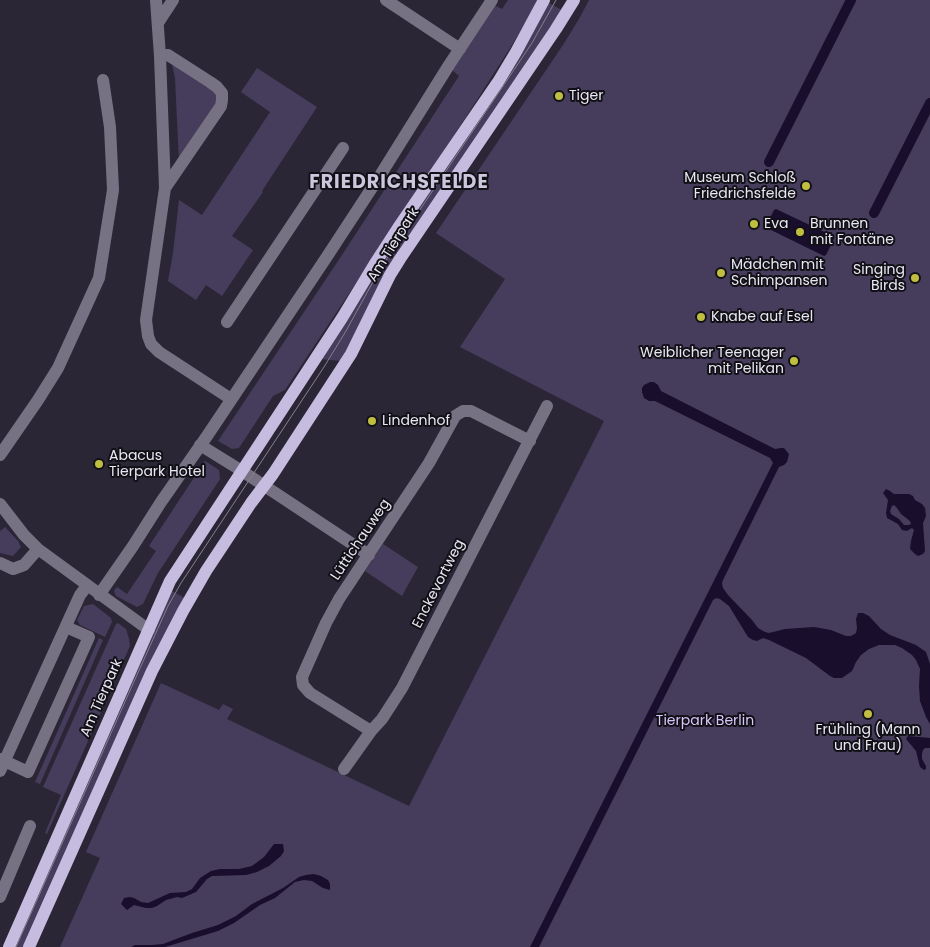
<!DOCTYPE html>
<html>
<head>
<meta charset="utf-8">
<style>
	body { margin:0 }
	canvas { display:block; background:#2b2636 }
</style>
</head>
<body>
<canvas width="930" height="947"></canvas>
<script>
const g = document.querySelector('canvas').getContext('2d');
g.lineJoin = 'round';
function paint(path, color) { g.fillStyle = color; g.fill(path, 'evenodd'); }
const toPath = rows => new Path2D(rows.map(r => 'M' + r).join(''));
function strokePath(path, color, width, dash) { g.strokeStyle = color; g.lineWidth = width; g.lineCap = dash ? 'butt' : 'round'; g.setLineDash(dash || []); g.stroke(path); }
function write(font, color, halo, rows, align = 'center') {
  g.font = font + ' Poppins,sans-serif'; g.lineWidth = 4; g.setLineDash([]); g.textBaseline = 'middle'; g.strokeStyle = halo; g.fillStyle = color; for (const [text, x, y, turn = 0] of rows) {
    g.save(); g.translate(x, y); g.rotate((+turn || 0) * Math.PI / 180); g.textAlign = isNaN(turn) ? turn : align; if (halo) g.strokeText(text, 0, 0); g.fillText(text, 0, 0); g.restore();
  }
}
const green = toPath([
	[508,0,539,0,512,45,466,117,285,390,273,396,239,448,232,449,218,441,338,261,459,76,452,70,494,6,496,6,502,9],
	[589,0,930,0,930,947,60,947,100,858,86,852,161,683,219,710,223,704,233,709,227,719,409,806,604,421,460,347,505,279,436,233,563,45,579,19],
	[547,2,562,10,342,361,320,359],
	[172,64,217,93,217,102,179,162,175,78],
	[257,68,317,107,262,191,263,192,232,236,253,250,222,296,206,285,196,300,168,281,173,253,179,200,202,215,270,112,241,92],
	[205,461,219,470,220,479,158,573,143,604,137,607,116,596,114,591,117,587,127,594,156,551,149,546],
	[5,527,18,541,21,547,13,556,0,553,0,531],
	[383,544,418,567,402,596,365,571],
	[170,590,185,598,26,947,13,947],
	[93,604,111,618,112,622,105,637,80,625,77,620,84,606],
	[118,623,126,629,129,639,130,646,47,834,45,833,61,795,43,787,116,624],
	[99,638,103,640,40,784,35,782]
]);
const water = toPath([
	[776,209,833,236,834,239,826,255,824,256,767,228,766,226,774,210],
	[650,382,654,382,658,385,661,391,775,449,781,448,784,448,789,454,787,462,784,465,779,467,723,580,722,583,723,588,728,595,752,620,758,628,765,632,769,633,785,629,814,627,831,630,846,636,851,636,856,633,857,628,856,619,858,613,863,613,869,616,881,629,890,635,916,645,926,652,930,664,930,724,926,717,920,701,919,686,920,669,916,660,912,655,902,648,895,645,879,645,869,649,861,655,856,662,852,671,842,678,834,678,830,676,806,658,769,640,763,638,757,641,753,640,748,637,729,606,720,599,716,598,713,600,539,947,530,947,773,463,770,458,655,401,649,401,644,398,642,392,642,388,644,385],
	[886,489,890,491,894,494,909,494,913,496,915,500,922,504,925,508,926,516,923,523,925,551,923,554,918,556,915,554,910,549,911,541,914,530,912,528,907,531,902,530,898,524,887,518,886,513,888,500,883,493],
	[894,505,897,508,901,514,910,521,911,524,909,525,904,525,899,519,891,514,890,511,892,506],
	[908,736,930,738,930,748,925,748,923,750,922,754,922,759,926,766,926,769,924,770,920,767,916,751,906,739],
	[274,844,283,844,284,851,281,856,269,866,257,872,246,875,212,876,207,879,196,892,182,898,177,897,166,900,157,906,152,908,146,908,134,905,127,910,121,904,124,898,130,897,134,898,141,902,148,903,170,893,186,892,192,889,200,878,211,871,220,869,239,869,252,866,264,857],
	[314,874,321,876,328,880,330,884,330,890,323,888,312,881,304,880,295,882,275,898,260,905,234,923,218,931,165,947,131,947,135,945,152,945,163,944,192,933,218,925,236,916,252,904,283,888,299,877,306,875]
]);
const canal = toPath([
	[769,162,851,0],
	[874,213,930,103]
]);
const minor = toPath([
	[156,0,160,56,165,188,146,320,148,336,151,344,159,352,231,399],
	[386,0,460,49],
	[158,23,173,0],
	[160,56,168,55,210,82,217,87,222,93,222,100,221,106,165,188],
	[227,322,343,148],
	[200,445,242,471,369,555],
	[0,455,38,400,58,368,99,278,113,190,110,127,103,80],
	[0,504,24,535,38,549,149,630],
	[0,563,13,569,24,565,38,549],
	[99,595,133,546,161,502,207,436,326,258,381,174,449,65,492,0],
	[371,731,310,693,303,685,302,677,326,623,339,599,429,463,455,416,463,411,471,411,530,441],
	[0,759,28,772,89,637,66,627],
	[344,769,371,731,382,719,402,688,547,406],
	[0,771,80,595,87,586],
	[0,897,30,826]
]);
const major = toPath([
	[9,947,170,581,342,318,374,265,398,228,498,82,516,52,544,0],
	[29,947,152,671,183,611,206,571,251,503,273,474,351,354,390,275,400,259,556,29,574,0]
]);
const tram = toPath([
	[16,947,132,686,168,606,181,583,324,367,346,331,380,269,532,43,556,0]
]);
const markers = [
	[559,96,5,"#bfbe41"],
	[806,186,5,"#bfbe41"],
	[754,224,5,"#bfbe41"],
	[800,232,5,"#bfbe41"],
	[721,273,5,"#bfbe41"],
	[915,278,5,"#bfbe41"],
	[701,317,5,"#bfbe41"],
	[794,361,5,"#bfbe41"],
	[372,421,5,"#bfbe41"],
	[99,464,5,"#bfbe41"],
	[868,714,5,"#bfbe41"]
];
const poiNames = [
	["Tiger",569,96],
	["Museum Schloß",796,178,"right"],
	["Friedrichsfelde",796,194,"right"],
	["Eva",764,224],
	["Brunnen",810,224],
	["mit Fontäne",810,240],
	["Mädchen mit",731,265],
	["Schimpansen",731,281],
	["Singing",905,270,"right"],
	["Birds",905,286,"right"],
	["Knabe auf Esel",711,317],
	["Weiblicher Teenager",784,353,"right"],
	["mit Pelikan",784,369,"right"],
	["Lindenhof",382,421],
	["Abacus",109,456],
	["Tierpark Hotel",109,472],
	["Frühling (Mann",868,730,"center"],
	["und Frau)",868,746,"center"]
];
const streetNames = [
	["Am Tierpark",394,245,-58],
	["Lüttichauweg",361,540,-56],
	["Enckevortweg",439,584,-63],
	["Am Tierpark",102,698,-66]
];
const parkNames = [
	["Tierpark Berlin",705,721]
];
const districtNames = [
	["FRIEDRICHSFELDE",399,183]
];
paint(green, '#463c5c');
paint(water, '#190e2c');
strokePath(canal, '#190e2c', 10);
strokePath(minor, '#777283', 12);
strokePath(major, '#c6bcdf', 12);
strokePath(tram, '#84808d', 1);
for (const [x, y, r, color] of markers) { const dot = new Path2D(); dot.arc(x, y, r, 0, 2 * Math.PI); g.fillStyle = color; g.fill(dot); strokePath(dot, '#121017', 2); }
write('14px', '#e9e7f1', '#121017', poiNames, 'left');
write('14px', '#e9e7f1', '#121017', streetNames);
write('14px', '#d7c7fa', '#121017', parkNames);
g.letterSpacing = '1px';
write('bold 19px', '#cdc7dd', '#121017', districtNames);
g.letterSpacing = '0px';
</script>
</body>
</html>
